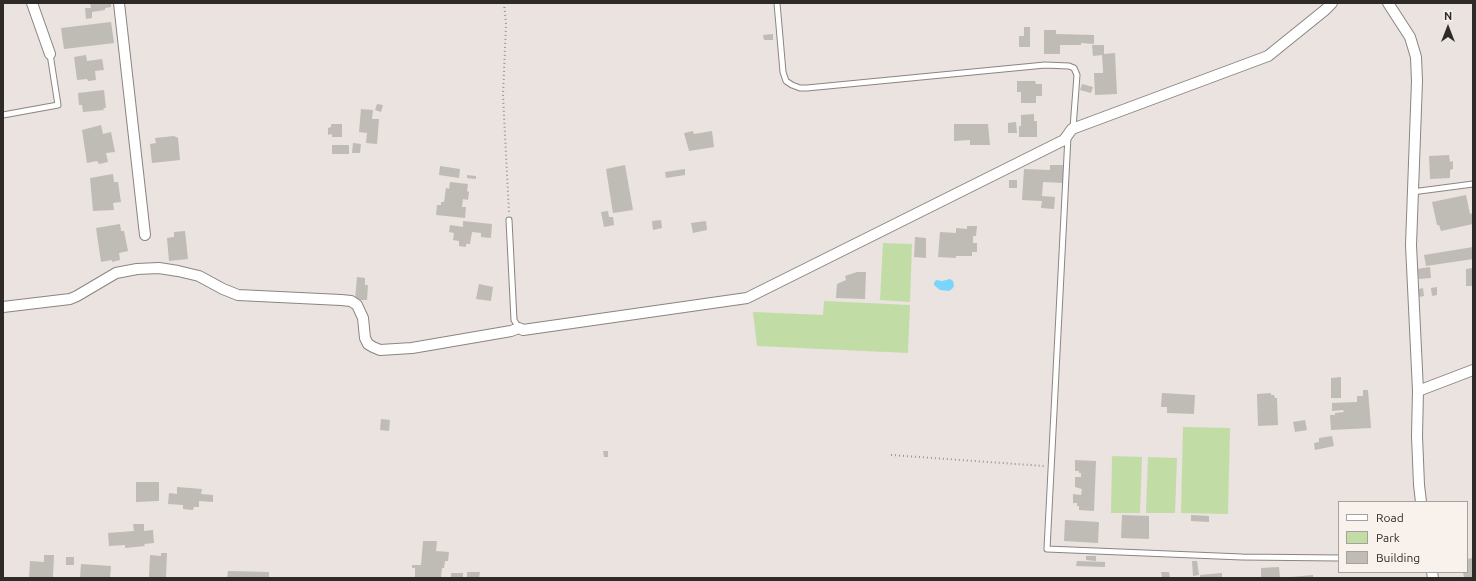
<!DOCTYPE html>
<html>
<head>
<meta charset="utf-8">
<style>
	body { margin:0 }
	#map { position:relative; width:1476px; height:581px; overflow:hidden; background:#eae3df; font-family:Ubuntu,sans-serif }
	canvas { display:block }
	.frame { position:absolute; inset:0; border:4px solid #2d2a28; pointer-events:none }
	.legend { position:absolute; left:1338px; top:501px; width:130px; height:72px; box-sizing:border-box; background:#f8f1ec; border:1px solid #a7a19e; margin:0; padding:5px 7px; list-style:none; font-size:12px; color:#2d2a28 }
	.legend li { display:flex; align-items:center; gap:8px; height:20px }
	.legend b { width:20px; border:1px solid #a7a19e }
	.north { position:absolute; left:1428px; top:8px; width:40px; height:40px; -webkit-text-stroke:3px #f8f1ec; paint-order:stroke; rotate:0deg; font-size:11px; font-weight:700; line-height:16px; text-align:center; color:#2d2a28 }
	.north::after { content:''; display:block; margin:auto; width:14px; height:18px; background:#2d2a28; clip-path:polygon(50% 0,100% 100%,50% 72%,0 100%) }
</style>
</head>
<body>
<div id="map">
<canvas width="1476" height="581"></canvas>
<div class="frame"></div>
<ul class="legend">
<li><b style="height:5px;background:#fff"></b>Road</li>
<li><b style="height:11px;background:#c2dca6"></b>Park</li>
<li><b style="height:11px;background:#bfbbb5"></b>Building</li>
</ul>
<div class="north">N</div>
</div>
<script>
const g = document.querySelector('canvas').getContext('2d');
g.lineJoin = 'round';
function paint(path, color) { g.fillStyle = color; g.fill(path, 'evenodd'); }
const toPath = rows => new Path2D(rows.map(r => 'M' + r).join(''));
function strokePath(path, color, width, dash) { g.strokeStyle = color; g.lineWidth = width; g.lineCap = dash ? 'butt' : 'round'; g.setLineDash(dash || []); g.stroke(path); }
const green = toPath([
	[883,243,912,244,910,302,880,300],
	[824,301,910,305,908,353,757,346,753,312,823,315],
	[1183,427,1230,428,1228,514,1181,513],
	[1112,456,1142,457,1140,513,1111,513],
	[1148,457,1177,458,1175,513,1146,513]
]);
const water = toPath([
	[950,279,953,281,954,285,953,288,949,291,940,290,934,285,934,283,936,280,942,281]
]);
const building = toPath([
	[90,3,111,3,111,7,105,8,105,10,92,12,92,18,86,19,85,8,91,8],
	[111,22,114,43,64,49,61,28],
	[1024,27,1030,27,1030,47,1019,47,1019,36,1024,36],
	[1044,30,1056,30,1056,34,1094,35,1094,44,1081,43,1081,45,1060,45,1060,54,1044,54],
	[773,34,773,40,764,40,763,35],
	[1092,45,1104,45,1104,54,1115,53,1117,94,1095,95,1094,73,1103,73,1103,70,1102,55,1093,56],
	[86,55,87,61,102,59,104,70,95,71,96,80,88,81,87,79,77,80,74,57],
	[1017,81,1035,81,1036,84,1042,84,1042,96,1036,96,1036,103,1021,103,1021,92,1017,92],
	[1082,84,1093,87,1091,93,1080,90],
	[104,90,106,108,103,108,104,110,83,112,82,105,79,105,78,93],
	[377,104,383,105,381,112,375,110],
	[361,109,373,110,372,119,379,119,377,144,366,143,367,133,359,132],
	[1034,114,1034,121,1037,121,1037,137,1019,137,1019,126,1021,126,1021,115],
	[1016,122,1017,133,1008,133,1008,123],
	[331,124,342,124,342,137,332,137,332,134,328,135,328,128,331,127],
	[954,124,988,124,990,145,970,145,970,140,954,141],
	[101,125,103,134,111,132,115,152,106,153,108,162,99,164,97,161,87,163,82,130],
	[693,131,694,134,712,131,714,147,689,151,684,133],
	[174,136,178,138,180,160,152,163,150,144,156,143,155,138],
	[353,143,361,144,360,153,352,153],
	[332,145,349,145,349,154,332,154],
	[1449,155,1450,162,1453,161,1453,169,1450,170,1450,178,1430,179,1429,156],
	[625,165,633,210,613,213,606,169],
	[1050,165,1064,165,1063,183,1043,182,1042,196,1055,197,1054,209,1041,208,1042,201,1022,200,1024,169,1050,170],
	[440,166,460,169,459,178,439,175],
	[685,169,685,175,666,178,665,172],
	[113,174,114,182,118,182,121,202,113,203,114,210,93,211,90,178],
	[467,175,476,176,476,179,467,178],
	[1009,180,1017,180,1017,188,1009,188],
	[450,182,468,184,467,191,469,192,468,200,463,199,462,207,466,207,465,218,436,215,437,205,441,205,441,202,444,202,446,188,449,189],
	[1466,195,1470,214,1473,213,1473,224,1441,231,1439,225,1437,225,1432,202],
	[608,211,609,217,613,217,614,225,604,227,601,212],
	[661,220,662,228,653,230,652,221],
	[463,221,492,224,491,238,481,237,481,233,472,232,470,244,466,244,466,247,459,246,459,241,453,240,454,233,449,232,450,225,463,227],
	[706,221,707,230,693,233,691,223],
	[120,224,121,231,124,231,128,251,119,253,120,260,112,262,112,260,101,262,96,228],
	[967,226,977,226,976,236,973,236,973,243,977,243,977,252,972,252,972,256,956,256,956,258,938,257,940,232,956,233,956,228,967,229],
	[185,231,188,259,169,261,167,238,174,237,174,232],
	[915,237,926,238,926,258,914,257],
	[1473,247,1473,259,1426,266,1424,255],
	[1430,267,1431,278,1419,279,1417,269],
	[1473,268,1473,286,1466,286,1466,269],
	[857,272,866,272,865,299,836,298,837,284,846,280,845,276],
	[357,277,365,278,365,285,368,285,367,300,355,300],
	[479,284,493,287,491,301,476,299],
	[1437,287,1437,295,1432,296,1431,288],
	[1423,288,1424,296,1419,297,1419,289],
	[1341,377,1341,398,1331,398,1331,378],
	[1363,390,1368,390,1371,428,1331,430,1330,415,1335,415,1335,413,1344,412,1343,410,1332,411,1332,403,1357,402,1357,396,1363,396],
	[1162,393,1195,395,1194,414,1167,413,1167,407,1161,407],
	[1271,393,1271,395,1274,395,1275,398,1277,398,1278,425,1258,426,1257,394],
	[381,419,390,420,389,431,380,430],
	[1305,420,1307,430,1295,432,1293,422],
	[1332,436,1334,446,1315,450,1314,443,1319,442,1319,438],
	[603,451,608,451,608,457,604,457],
	[1075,460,1096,461,1094,511,1079,510,1079,506,1077,506,1077,503,1073,503,1073,494,1081,495,1082,489,1075,487,1075,477,1081,477,1081,473,1079,473,1079,471,1075,471],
	[136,482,159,482,159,501,136,502],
	[177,487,202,489,201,494,213,495,213,502,199,501,199,507,194,507,193,510,183,509,183,505,168,504,169,493,177,494],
	[1122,515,1149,516,1149,539,1121,538],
	[1191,515,1209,516,1209,522,1191,521],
	[1065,520,1099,522,1098,543,1064,541],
	[133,524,144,524,144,531,153,530,154,543,144,544,145,546,125,548,125,545,109,546,108,533,134,531],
	[423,541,437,541,436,551,449,552,448,561,445,561,444,568,442,568,441,578,415,578,415,568,412,568,412,565,421,565],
	[161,553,167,553,166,578,149,578,150,555,161,556],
	[44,555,54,555,53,578,29,578,30,561,44,562],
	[1086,556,1096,556,1096,561,1086,560],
	[66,557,74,557,74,565,66,565],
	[1473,558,1473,577,1464,578,1463,572,1467,572,1467,559],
	[1077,561,1105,562,1105,567,1076,566],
	[1192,561,1197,561,1199,575,1193,576],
	[81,564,111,566,110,578,80,578],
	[1279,567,1280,578,1261,578,1261,568],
	[228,571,269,572,269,578,227,578],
	[467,572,480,572,479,578,467,578],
	[1161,572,1169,572,1170,578,1162,578],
	[451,573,463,573,463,578,451,578],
	[1222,573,1222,578,1200,578,1200,575],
	[1313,575,1313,578,1291,578,1291,577]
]);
const path = toPath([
	[504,3,506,24,503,96,509,213],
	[891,455,1044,466]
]);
const lane = toPath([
	[777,3,783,72,786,81,792,85,800,88,807,88,1045,65,1069,66,1074,68,1077,75,1073,128],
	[3,115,58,105,50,54],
	[1068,136,1047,549,1242,557,1339,558],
	[1412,192,1473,184],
	[509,220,514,320,519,328]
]);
const street = toPath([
	[32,3,50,54],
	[119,3,145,235],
	[1388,3,1410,37,1416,57,1417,81,1411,245,1418,391,1417,436,1419,485,1421,502],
	[3,307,70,299,77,296,116,273,137,269,159,268,178,271,199,276,223,289,238,295,341,300,351,301,357,305,363,318,365,338,368,344,373,347,380,350,412,348,511,331,519,328,523,330,747,298,1064,140,1072,129,1268,56,1325,10,1332,3],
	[1418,391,1473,370],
	[1432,572,1433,578]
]);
paint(green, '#c2dca6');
paint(water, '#7ad5fa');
paint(building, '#bfbbb5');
strokePath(lane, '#8b8581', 7);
strokePath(street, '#8b8581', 12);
strokePath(path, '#9a9591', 2, [1, 3]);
strokePath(lane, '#fff', 5);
strokePath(street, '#fff', 10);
</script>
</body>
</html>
